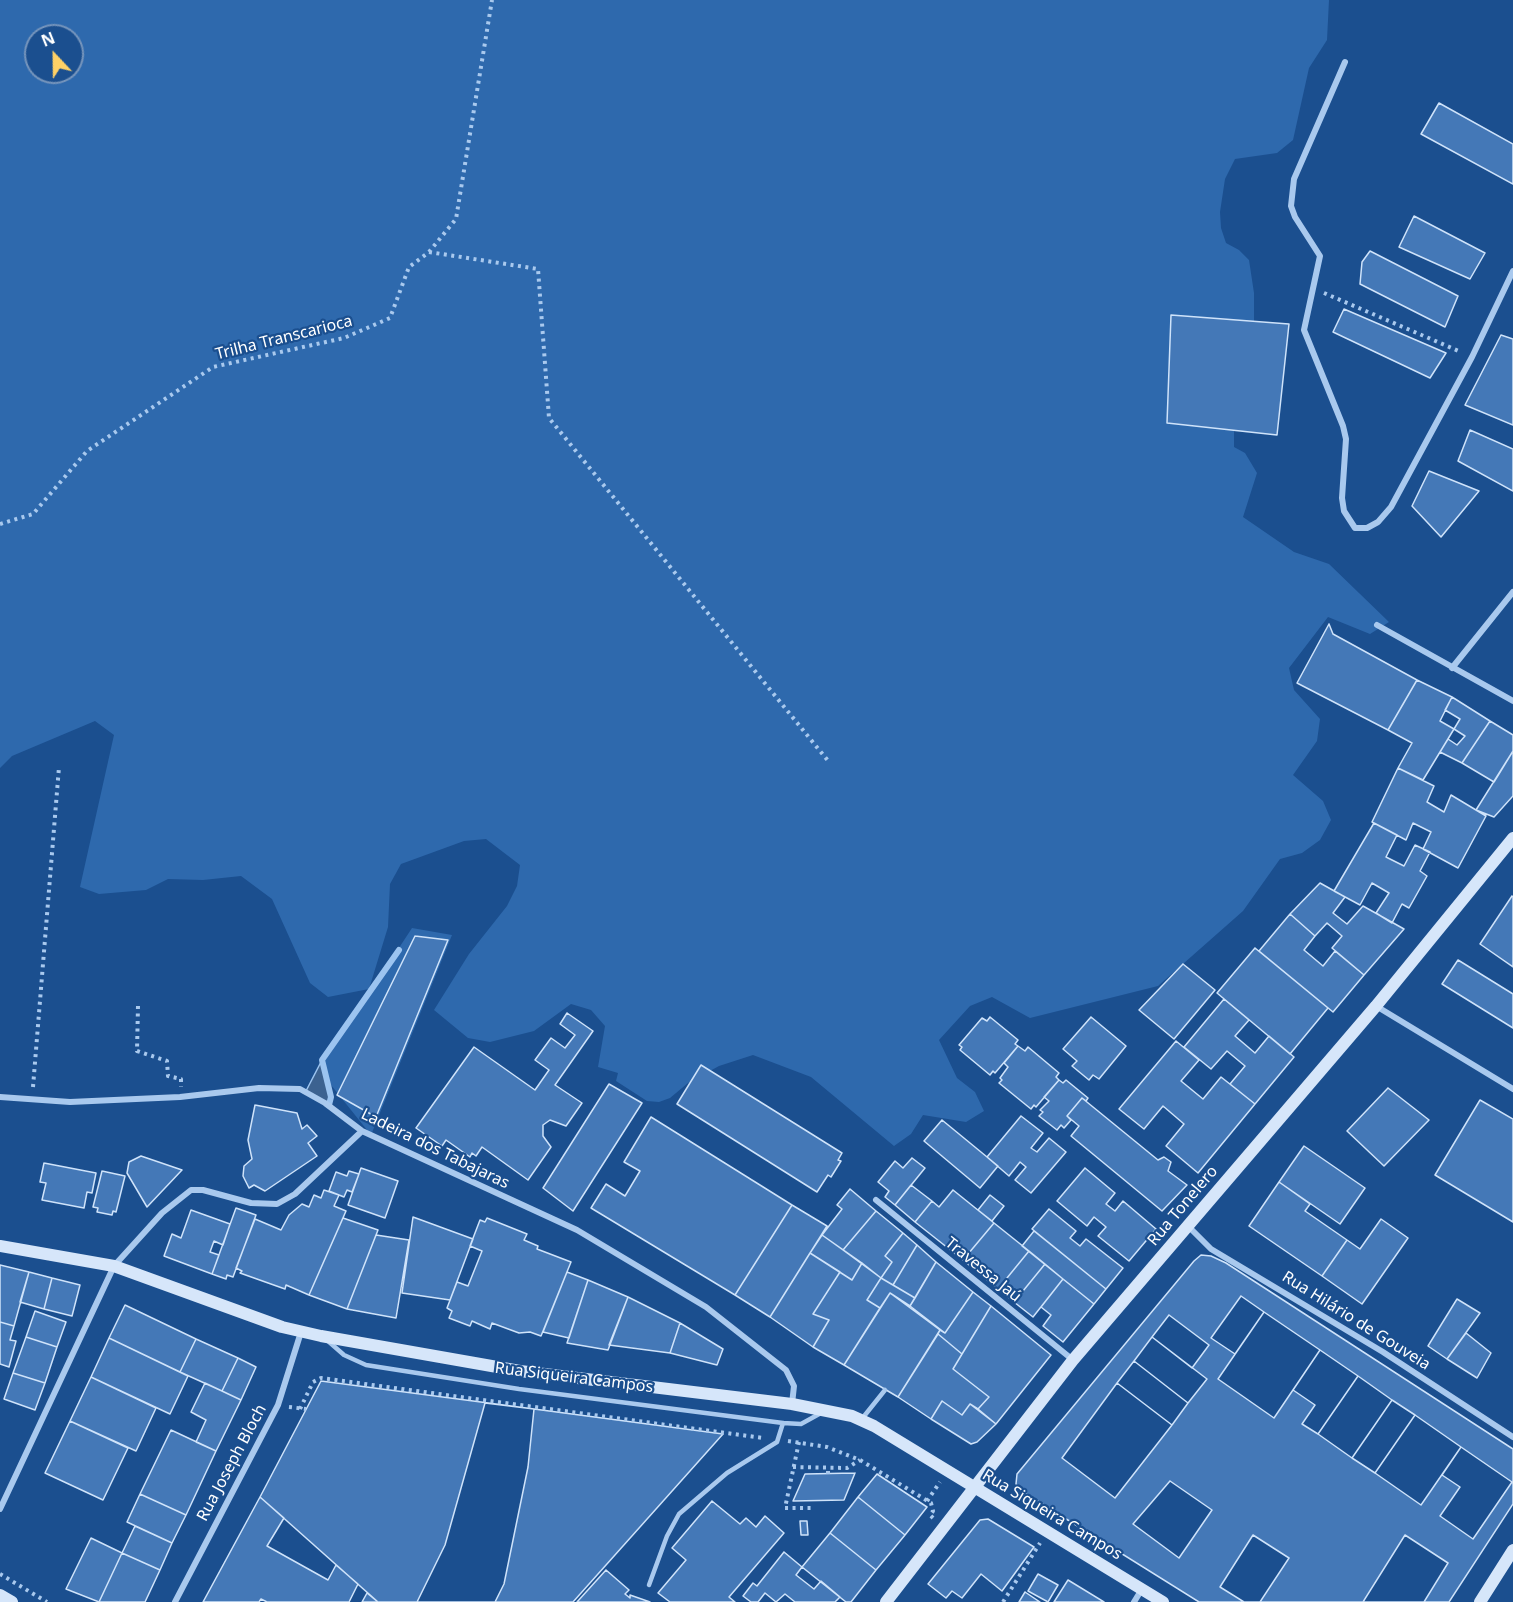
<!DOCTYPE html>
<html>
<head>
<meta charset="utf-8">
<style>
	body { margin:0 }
	#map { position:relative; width:1513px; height:1602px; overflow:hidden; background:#1b4f8f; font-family:"Noto Sans",sans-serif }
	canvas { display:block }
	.north { position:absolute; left:24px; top:24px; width:60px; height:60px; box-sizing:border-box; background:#1b4f8f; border:2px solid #7695bc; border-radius:50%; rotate:338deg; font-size:16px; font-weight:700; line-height:24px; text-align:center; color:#fff }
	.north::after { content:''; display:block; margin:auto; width:21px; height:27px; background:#ffd166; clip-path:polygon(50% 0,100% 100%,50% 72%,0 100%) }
</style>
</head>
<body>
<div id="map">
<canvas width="1513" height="1602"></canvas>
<div class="north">N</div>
</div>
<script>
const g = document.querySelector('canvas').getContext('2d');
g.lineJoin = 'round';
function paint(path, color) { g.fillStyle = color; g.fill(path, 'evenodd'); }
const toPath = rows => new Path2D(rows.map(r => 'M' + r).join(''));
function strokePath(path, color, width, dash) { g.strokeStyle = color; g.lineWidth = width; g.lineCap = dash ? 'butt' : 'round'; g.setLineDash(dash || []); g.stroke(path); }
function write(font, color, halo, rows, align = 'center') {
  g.font = font + ' "Noto Sans",sans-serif'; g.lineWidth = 4.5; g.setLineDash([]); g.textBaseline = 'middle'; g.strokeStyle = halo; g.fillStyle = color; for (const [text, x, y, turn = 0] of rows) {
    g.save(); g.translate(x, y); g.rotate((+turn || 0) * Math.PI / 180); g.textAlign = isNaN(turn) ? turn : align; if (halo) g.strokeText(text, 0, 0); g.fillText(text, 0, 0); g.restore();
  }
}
const green = toPath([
	[0,0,1329,0,1327,40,1309,68,1293,140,1277,153,1235,159,1225,179,1220,212,1221,228,1226,243,1239,250,1249,260,1254,293,1254,322,1237,395,1234,431,1234,447,1245,453,1257,473,1243,517,1294,552,1329,564,1389,622,1370,634,1328,617,1289,668,1294,690,1320,719,1317,741,1293,775,1323,801,1331,820,1320,840,1302,853,1280,859,1243,911,1158,986,1030,1018,992,997,970,1006,939,1040,957,1078,975,1092,984,1111,966,1122,923,1115,911,1134,894,1146,811,1077,753,1055,719,1066,688,1083,670,1098,659,1102,647,1101,616,1081,618,1073,598,1067,605,1026,591,1010,571,1004,534,1031,490,1042,468,1038,434,1010,469,954,507,906,517,886,520,865,486,839,464,841,401,864,390,884,388,927,369,989,328,997,310,983,272,899,241,876,203,880,168,879,146,890,99,894,80,887,114,735,95,721,12,756,0,768],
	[36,36,72,36,72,72,36,72],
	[412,928,452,935,371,1135,319,1070]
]);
const water = toPath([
	[322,1060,331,1097,329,1105,306,1091,322,1060]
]);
const stream = toPath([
	[329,1105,331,1097,322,1060,399,950]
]);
const building = toPath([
	[1439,103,1513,144,1513,184,1421,134,1439,103],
	[1414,216,1485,253,1470,279,1399,247,1414,216],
	[1370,251,1458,296,1445,327,1360,284,1362,262,1370,251],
	[1344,309,1446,353,1430,378,1333,332,1344,309],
	[1171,315,1289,324,1277,435,1167,423,1171,315],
	[1501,335,1513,339,1513,425,1465,405,1501,335],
	[1470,430,1513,449,1513,491,1458,461,1470,430],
	[1429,471,1479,491,1441,537,1412,506,1429,471],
	[1329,624,1333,634,1417,680,1388,730,1297,683,1329,624],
	[1417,680,1452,697,1440,721,1454,729,1423,780,1398,768,1412,743,1388,730,1417,680],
	[1452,697,1490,721,1462,763,1440,752,1448,739,1457,745,1465,736,1454,729,1460,719,1445,710,1452,697],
	[1490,721,1513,735,1513,751,1494,782,1462,763,1490,721],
	[1513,751,1513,796,1494,817,1476,810,1513,751],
	[1398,768,1434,786,1427,802,1444,812,1451,795,1486,816,1458,868,1423,849,1431,832,1413,823,1406,840,1372,822,1398,768],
	[1374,823,1397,835,1386,857,1404,866,1415,845,1430,852,1420,871,1427,876,1409,908,1402,904,1392,923,1376,913,1389,893,1372,883,1360,905,1334,891,1374,823],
	[1320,883,1345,897,1333,913,1347,924,1363,906,1404,929,1364,975,1332,948,1342,936,1327,923,1315,936,1290,914,1320,883],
	[1512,896,1513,897,1513,967,1480,944,1512,896],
	[1290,914,1315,936,1304,950,1323,966,1335,951,1364,975,1333,1012,1259,951,1290,914],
	[415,936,448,940,376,1117,337,1095,415,936],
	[1255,948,1328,1008,1290,1054,1217,993,1255,948],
	[1458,960,1513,994,1513,1028,1442,984,1458,960],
	[1183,964,1215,990,1174,1039,1139,1010,1183,964],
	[1224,999,1249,1020,1235,1036,1255,1053,1269,1036,1294,1057,1255,1104,1230,1084,1245,1066,1227,1051,1211,1069,1184,1047,1224,999],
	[567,1013,593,1031,555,1085,582,1103,566,1126,550,1120,543,1125,543,1136,551,1147,528,1180,482,1147,476,1156,472,1153,470,1157,446,1140,442,1146,416,1128,474,1047,535,1090,549,1070,535,1060,551,1038,565,1048,575,1035,560,1024,567,1013],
	[990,1017,1018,1040,1015,1044,1018,1046,995,1073,993,1071,990,1075,960,1050,962,1047,959,1045,982,1018,987,1021,990,1017],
	[1091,1017,1126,1046,1099,1079,1093,1075,1089,1080,1072,1066,1077,1061,1063,1049,1091,1017],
	[1176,1041,1199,1060,1181,1081,1203,1099,1221,1077,1255,1104,1198,1173,1166,1146,1184,1124,1163,1106,1144,1129,1119,1109,1176,1041],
	[1018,1046,1025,1051,1028,1047,1059,1073,1056,1077,1059,1080,1036,1107,1034,1105,1031,1109,999,1083,1002,1080,1000,1078,1008,1067,1004,1063,1018,1046],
	[701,1065,842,1153,838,1160,841,1161,831,1177,828,1175,817,1192,677,1104,701,1065],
	[1059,1080,1063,1083,1066,1080,1088,1098,1086,1101,1082,1098,1067,1116,1071,1120,1064,1128,1061,1125,1057,1130,1039,1116,1043,1112,1040,1110,1049,1101,1044,1097,1059,1080],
	[609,1084,642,1103,573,1211,543,1188,609,1084],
	[1388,1088,1429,1120,1384,1166,1347,1131,1388,1088],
	[1082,1098,1158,1160,1164,1157,1171,1162,1168,1171,1187,1185,1162,1211,1071,1136,1079,1126,1067,1116,1082,1098],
	[1480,1100,1513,1119,1513,1222,1435,1175,1480,1100],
	[255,1105,297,1113,302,1129,307,1125,317,1136,308,1143,317,1156,265,1191,254,1185,249,1188,243,1176,244,1166,252,1159,248,1140,255,1105],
	[1021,1116,1043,1133,1031,1148,1037,1152,1049,1138,1066,1152,1031,1193,1015,1180,1026,1167,1020,1162,1009,1176,987,1157,1021,1116],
	[651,1117,792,1205,735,1295,591,1208,606,1184,625,1196,640,1171,624,1162,651,1117],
	[942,1120,998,1166,980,1188,924,1141,942,1120],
	[1304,1146,1365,1188,1340,1224,1279,1182,1304,1146],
	[141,1156,182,1170,147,1207,127,1173,129,1162,141,1156],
	[912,1158,925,1168,895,1205,885,1197,889,1191,878,1182,895,1161,903,1168,912,1158],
	[44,1163,96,1173,92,1193,87,1192,84,1208,42,1200,46,1183,40,1182,44,1163],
	[361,1168,398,1181,385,1218,348,1205,361,1168],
	[1085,1168,1115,1193,1106,1204,1115,1211,1123,1201,1156,1229,1129,1261,1098,1236,1106,1227,1094,1217,1087,1226,1057,1201,1085,1168],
	[102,1171,125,1176,116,1212,113,1211,112,1215,97,1212,98,1208,93,1207,102,1171],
	[349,1171,359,1174,352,1192,347,1190,344,1197,329,1191,336,1172,347,1176,349,1171],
	[1279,1182,1310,1204,1305,1211,1347,1240,1322,1276,1249,1226,1279,1182],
	[911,1185,932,1201,915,1222,895,1205,911,1185],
	[850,1189,876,1211,843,1250,822,1235,842,1209,837,1205,850,1189],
	[324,1190,339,1195,334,1206,346,1211,309,1295,286,1285,285,1289,240,1273,242,1271,236,1268,255,1219,281,1230,289,1215,302,1204,309,1207,314,1195,321,1198,324,1190],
	[953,1190,994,1223,963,1260,915,1222,932,1201,939,1207,953,1190],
	[990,1195,1004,1206,992,1221,978,1210,990,1195],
	[792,1205,827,1226,770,1317,735,1295,792,1205],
	[236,1208,256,1215,233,1277,227,1275,226,1279,212,1274,236,1208],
	[1049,1209,1076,1231,1070,1238,1080,1246,1086,1239,1123,1268,1106,1289,1032,1229,1049,1209],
	[191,1210,230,1224,223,1245,214,1241,210,1252,219,1255,212,1274,164,1256,172,1234,181,1238,191,1210],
	[876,1211,903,1233,885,1256,892,1262,881,1278,843,1250,876,1211],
	[413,1217,473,1239,450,1300,402,1293,413,1217],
	[343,1218,378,1230,347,1309,309,1295,343,1218],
	[487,1218,527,1234,524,1240,538,1246,537,1249,571,1262,541,1336,530,1332,519,1333,492,1323,490,1329,472,1321,470,1326,449,1318,452,1311,447,1308,457,1282,468,1286,482,1251,470,1246,480,1220,485,1222,487,1218],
	[1381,1219,1408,1238,1362,1304,1322,1276,1347,1240,1360,1249,1381,1219],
	[994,1223,1029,1251,998,1289,963,1260,994,1223],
	[1034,1231,1106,1289,1094,1304,1022,1246,1034,1231],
	[903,1233,917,1245,893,1285,881,1278,892,1262,885,1256,903,1233],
	[376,1235,409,1240,396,1318,347,1309,376,1235],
	[822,1235,862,1263,852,1280,810,1253,822,1235],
	[917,1245,936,1262,915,1298,893,1285,917,1245],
	[1029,1251,1045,1264,1014,1302,998,1289,1029,1251],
	[810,1253,840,1272,813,1314,829,1320,813,1347,770,1317,810,1253],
	[1201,1255,1211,1256,1226,1263,1513,1449,1513,1504,1449,1602,1199,1602,1023,1492,1016,1484,1017,1474,1194,1261,1201,1255],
	[936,1262,973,1292,945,1333,910,1306,936,1262],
	[862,1263,881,1278,867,1300,880,1308,844,1365,813,1347,829,1320,813,1314,840,1272,852,1280,862,1263],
	[1045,1264,1063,1279,1033,1317,1014,1302,1045,1264],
	[0,1265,29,1272,14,1326,0,1322,0,1265],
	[29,1272,52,1278,44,1309,20,1302,29,1272],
	[567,1272,588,1280,569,1338,543,1332,567,1272],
	[52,1278,80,1285,72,1316,44,1309,52,1278],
	[881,1278,915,1298,910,1306,890,1293,880,1308,867,1300,881,1278],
	[1063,1279,1094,1304,1063,1342,1043,1326,1051,1315,1041,1307,1063,1279],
	[588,1280,628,1297,608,1350,567,1343,588,1280],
	[973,1292,991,1306,962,1354,938,1334,940,1330,945,1333,973,1292],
	[890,1293,940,1330,898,1397,844,1365,890,1293],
	[1241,1296,1264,1312,1235,1354,1211,1338,1241,1296],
	[628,1297,680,1323,670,1353,609,1345,628,1297],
	[1457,1299,1480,1313,1447,1359,1428,1346,1457,1299],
	[125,1305,196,1339,180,1372,109,1338,125,1305],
	[991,1306,1051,1355,996,1424,978,1409,989,1397,953,1369,991,1306],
	[35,1311,66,1322,57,1347,26,1337,35,1311],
	[1264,1312,1320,1350,1274,1418,1218,1379,1264,1312],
	[1169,1315,1209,1345,1192,1368,1152,1337,1169,1315],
	[0,1322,14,1326,10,1340,16,1341,9,1367,0,1364,0,1322],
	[680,1323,723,1349,717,1365,670,1353,680,1323],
	[1466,1333,1491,1353,1477,1378,1447,1359,1466,1333],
	[938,1334,962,1354,953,1369,989,1397,978,1409,970,1404,962,1415,942,1401,931,1419,898,1397,938,1334],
	[26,1337,57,1347,45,1383,13,1373,26,1337],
	[1152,1337,1207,1379,1188,1403,1134,1361,1152,1337],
	[109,1338,188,1376,170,1414,91,1377,109,1338],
	[196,1339,238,1358,222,1391,180,1372,196,1339],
	[1320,1350,1358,1376,1318,1434,1302,1424,1315,1405,1293,1390,1320,1350],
	[238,1358,256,1367,241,1400,222,1391,238,1358],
	[1134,1361,1188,1403,1172,1425,1117,1383,1134,1361],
	[13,1373,45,1383,35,1410,4,1399,13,1373],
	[1358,1376,1392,1400,1352,1458,1318,1434,1358,1376],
	[91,1377,156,1408,136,1451,70,1421,91,1377],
	[321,1381,534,1409,723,1434,573,1602,378,1602,260,1497,321,1381],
	[205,1383,241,1400,216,1451,196,1442,206,1420,191,1412,205,1383],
	[1117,1383,1172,1425,1115,1498,1062,1458,1117,1383],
	[1392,1400,1415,1415,1375,1473,1352,1458,1392,1400],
	[942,1401,962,1415,970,1404,996,1424,977,1442,971,1444,931,1419,942,1401],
	[485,1403,534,1409,528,1467,504,1584,495,1602,417,1602,445,1545,485,1403],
	[1415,1415,1461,1447,1421,1505,1375,1473,1415,1415],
	[70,1421,128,1448,103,1500,45,1473,70,1421],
	[171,1430,216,1451,186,1515,140,1494,171,1430],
	[1461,1447,1512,1482,1473,1539,1440,1516,1460,1487,1442,1475,1461,1447],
	[855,1473,844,1500,793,1501,805,1474,855,1473],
	[877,1474,927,1507,905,1535,858,1497,877,1474],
	[1170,1481,1212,1510,1179,1558,1133,1524,1170,1481],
	[140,1494,186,1515,172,1543,127,1522,140,1494],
	[260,1497,284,1518,267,1546,328,1580,336,1565,358,1584,349,1602,267,1602,261,1599,259,1602,203,1602,260,1497],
	[858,1497,905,1535,876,1570,830,1533,858,1497],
	[712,1501,740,1524,746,1518,756,1527,765,1516,784,1533,729,1597,735,1602,670,1602,658,1593,686,1560,672,1548,712,1501],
	[988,1519,1034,1547,1002,1591,981,1574,962,1598,952,1591,946,1598,928,1584,980,1520,988,1519],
	[800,1521,807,1521,808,1535,801,1535,800,1521],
	[135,1526,172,1543,160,1570,122,1553,135,1526],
	[830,1533,876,1570,851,1602,846,1602,802,1567,830,1533],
	[1253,1535,1289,1558,1260,1602,1244,1602,1220,1587,1253,1535],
	[1405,1535,1448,1563,1424,1602,1363,1602,1405,1535],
	[91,1538,122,1553,99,1602,66,1589,91,1538],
	[784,1552,802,1567,796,1575,814,1589,821,1581,840,1597,835,1602,795,1602,785,1594,776,1602,765,1593,758,1602,751,1602,743,1596,753,1583,757,1586,784,1552],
	[122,1553,160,1570,145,1602,99,1602,122,1553],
	[606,1570,629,1590,625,1594,630,1598,630,1595,650,1602,577,1602,606,1570],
	[1038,1574,1058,1585,1048,1602,1028,1591,1038,1574],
	[1068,1580,1104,1602,1054,1602,1068,1580],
	[1025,1592,1040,1602,1019,1602,1025,1592],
	[367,1593,378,1602,362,1602,367,1593]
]);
const path = toPath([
	[429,252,538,269,549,418,829,762],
	[1324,293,1461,352],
	[0,524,33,514,87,451,213,367,344,338,390,318,409,267,429,252,456,219,492,0],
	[138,1006,137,1051,167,1061,168,1076,181,1079,181,1087],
	[33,1087,59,767],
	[289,1407,306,1409],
	[300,1409,313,1382,321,1378,763,1438],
	[788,1441,827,1447,860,1460,931,1503,933,1511,930,1515,933,1518],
	[799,1442,785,1508,814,1508],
	[793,1467,847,1468,860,1460],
	[828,1474,828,1468],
	[927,1501,940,1482],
	[0,1574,47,1602],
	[1003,1602,1040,1543]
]);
const lane = toPath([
	[328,1341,344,1355,366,1365,519,1389,783,1423,801,1424,821,1413],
	[861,1420,885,1390],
	[649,1585,667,1536,679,1514,727,1473,777,1442,783,1423]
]);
const street = toPath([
	[1345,62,1294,179,1291,206,1295,217,1320,256,1304,330,1343,426,1346,439,1342,498,1344,511,1355,528,1367,528,1378,522,1391,507,1472,357,1513,271],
	[1377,625,1513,701],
	[1452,668,1513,592],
	[1376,1006,1513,1089],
	[0,1097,70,1102,180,1097,259,1088,300,1089,325,1103,362,1131,577,1230,706,1307,786,1370,794,1386,792,1404],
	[876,1200,1073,1360],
	[1188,1226,1211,1249,1383,1352,1513,1437],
	[0,1509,114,1266,162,1213,191,1190,203,1190,251,1203,277,1204,295,1194,362,1131],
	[175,1602,278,1405,301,1332],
	[1134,1602,1142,1589]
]);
const secondary = toPath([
	[0,1246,114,1266,282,1327,321,1336,520,1371,792,1404,852,1416,874,1426,1163,1602],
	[0,1595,12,1602],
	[886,1602,1073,1360,1376,1006,1513,838],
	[1480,1602,1513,1550]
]);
const streetNames = [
	["Trilha Transcarioca",284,338,-14],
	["Ladeira dos Tabajaras",435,1149,26],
	["Rua Tonelero",1183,1206,-50],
	["Travessa Jaú",983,1270,39],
	["Rua Hilário de Gouveia",1356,1321,32],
	["Rua Siqueira Campos",574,1378,7],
	["Rua Joseph Bloch",232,1463,-62],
	["Rua Siqueira Campos",1052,1515,31]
];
paint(green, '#2e69ad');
paint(water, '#3c6290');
strokePath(water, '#9cc4f0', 1.5);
strokePath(stream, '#9cc4f0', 6);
paint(building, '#4478b7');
strokePath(building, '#cfe3fa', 1.5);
strokePath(path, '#a9c9ee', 4, [3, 4.5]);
strokePath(lane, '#a9c9ee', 4.5);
strokePath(street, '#a9c9ee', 6);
strokePath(secondary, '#d6e6fa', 12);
write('16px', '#fff', '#1b4f8f', streetNames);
</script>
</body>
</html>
